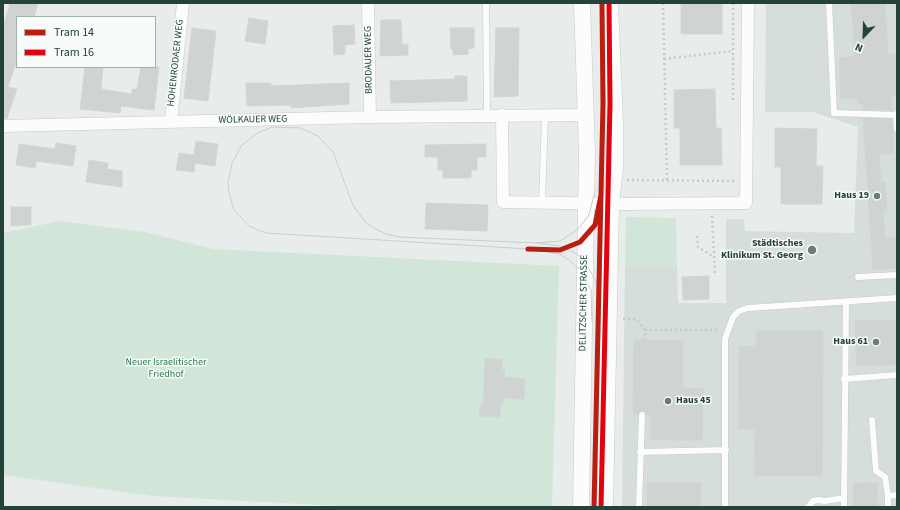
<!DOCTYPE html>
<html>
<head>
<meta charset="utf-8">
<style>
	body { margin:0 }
	#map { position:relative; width:900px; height:510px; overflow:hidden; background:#e8edeb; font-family:"Source Sans 3",sans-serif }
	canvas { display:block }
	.frame { position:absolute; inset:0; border:4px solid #24423a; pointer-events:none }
	.legend { position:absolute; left:16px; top:16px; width:140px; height:52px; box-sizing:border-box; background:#f7fbf9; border:1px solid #a3b1ad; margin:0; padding:5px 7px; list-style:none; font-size:12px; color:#24423a }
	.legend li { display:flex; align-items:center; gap:8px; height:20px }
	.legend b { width:20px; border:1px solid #a3b1ad }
	.north { position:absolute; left:844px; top:16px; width:40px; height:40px; -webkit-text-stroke:3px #f7fbf9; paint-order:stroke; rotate:203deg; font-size:11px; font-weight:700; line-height:16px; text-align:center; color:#24423a }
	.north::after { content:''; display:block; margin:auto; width:14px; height:18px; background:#24423a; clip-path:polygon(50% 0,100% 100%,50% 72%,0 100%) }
</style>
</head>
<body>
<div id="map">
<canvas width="900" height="510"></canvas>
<div class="frame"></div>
<ul class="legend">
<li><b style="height:5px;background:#bb1e10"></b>Tram 14</li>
<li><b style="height:5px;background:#e3000f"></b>Tram 16</li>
</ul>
<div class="north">N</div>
</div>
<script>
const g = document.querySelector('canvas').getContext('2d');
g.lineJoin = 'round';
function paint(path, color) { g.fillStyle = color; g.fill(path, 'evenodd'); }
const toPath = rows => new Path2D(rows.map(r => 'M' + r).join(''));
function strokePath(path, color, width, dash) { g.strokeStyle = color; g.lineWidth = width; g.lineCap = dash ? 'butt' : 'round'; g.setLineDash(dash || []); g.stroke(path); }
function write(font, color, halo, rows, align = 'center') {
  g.font = font + ' "Source Sans 3",sans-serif'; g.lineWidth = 3; g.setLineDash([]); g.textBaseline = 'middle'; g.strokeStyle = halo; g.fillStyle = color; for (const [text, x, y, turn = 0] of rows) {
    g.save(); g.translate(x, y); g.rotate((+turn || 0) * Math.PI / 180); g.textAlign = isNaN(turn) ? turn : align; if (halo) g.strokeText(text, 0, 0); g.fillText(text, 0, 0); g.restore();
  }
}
const built = toPath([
	[766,3,897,3,897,507,622,507,625,267,677,267,678,303,726,303,726,219,744,219,745,231,854,233,858,127,813,112,765,112]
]);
const green = toPath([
	[626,217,676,218,677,267,625,267],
	[60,221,145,232,213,249,559,266,552,507,356,507,152,496,3,475,3,233]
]);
const building = toPath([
	[10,3,38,3,34,17,17,17,17,60,8,87,17,89,7,118,3,118,3,20,5,21,10,3],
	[681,3,722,3,722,34,681,34,681,3],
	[851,3,885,3,888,54,897,54,897,96,892,96,892,110,863,109,862,104,858,105,858,98,841,99,839,58,855,56,851,3],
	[249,18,268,21,265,44,245,41,249,18],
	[381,20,401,20,402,45,408,44,408,55,380,56,381,20],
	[354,25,355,44,345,45,345,54,334,55,333,26,354,25],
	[192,28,216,31,208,101,184,98,192,28],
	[450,28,474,28,474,48,468,49,468,54,453,55,453,49,451,49,450,28],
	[496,28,519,28,518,96,494,97,496,28],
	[85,67,103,68,101,89,132,94,132,89,137,89,141,67,159,67,154,110,121,106,120,113,80,109,85,67],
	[455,76,467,76,467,101,391,103,390,81,455,79,455,76],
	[246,83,271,83,271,86,349,83,349,104,291,108,291,105,247,106,246,83],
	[715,89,716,128,721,128,722,165,680,165,680,128,674,128,674,90,715,89],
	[863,118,892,119,894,153,879,154,881,182,885,182,887,209,883,210,885,238,897,237,897,268,873,270,863,118],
	[775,128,817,129,816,166,823,166,822,204,781,204,781,167,775,167,775,128],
	[196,141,218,144,215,166,195,163,194,172,176,170,179,153,194,155,196,141],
	[56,143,76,146,73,166,36,161,35,168,16,165,19,144,55,149,56,143],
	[486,144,486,157,477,157,477,170,471,170,471,178,443,178,443,170,438,170,438,157,425,157,425,145,486,144],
	[89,160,108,163,107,169,122,171,122,187,86,182,89,160],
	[426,203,488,205,487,231,425,229,426,203],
	[11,207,31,207,31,225,11,226,11,207],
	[709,276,709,299,683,300,682,277,709,276],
	[897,320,897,364,857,366,855,321,897,320],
	[756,331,823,331,822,476,754,475,755,429,738,429,739,346,756,346,756,331],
	[634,340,683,340,683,388,703,388,702,440,650,440,650,415,646,415,643,411,638,414,633,414,634,340],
	[485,359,502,359,502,370,505,370,504,377,525,379,524,399,503,398,503,406,500,406,500,417,479,416,480,405,483,405,485,359],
	[647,483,701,483,701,507,647,507,647,483],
	[877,483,878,507,853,507,853,484,877,483]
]);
const path = toPath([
	[663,3,667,181],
	[733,3,733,102],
	[664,59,732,51],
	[627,180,734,181],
	[712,216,715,276],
	[697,236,698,247,714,257],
	[623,319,636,319,645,330],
	[645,340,645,330,719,330]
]);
const lane = toPath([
	[486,3,487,115],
	[829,3,834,113,897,115],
	[896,114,897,129],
	[542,203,545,116],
	[858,277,897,275],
	[844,379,897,375],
	[872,420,876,471,885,477,888,496],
	[640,452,726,450],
	[639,507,642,415],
	[725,507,725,339,733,317,739,311,748,308,897,298],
	[808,507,813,501,818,500,825,501,844,498],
	[844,507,846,302],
	[888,507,888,496,897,495]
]);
const street = toPath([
	[368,3,370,117],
	[502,115,503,202,625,204,746,203,748,3],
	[171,122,183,3],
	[3,126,370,117,587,115]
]);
const secondary = toPath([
	[581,507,587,152,582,3],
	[605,507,611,204,615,167,615,123,610,3]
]);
const tram = toPath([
	[595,191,589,215,578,229,560,241,537,243,560,246,575,253,585,261,596,282,598,307],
	[528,249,266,233,249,226,234,210,229,193,228,183,232,163,241,146,256,134,272,127,300,128,318,136,333,152,353,205,366,223,376,229,386,234,399,237,537,243],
	[537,250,559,254,569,260,580,270,591,290,592,322]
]);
const tram1 = toPath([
	[528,249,560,250,580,242,595,225,601,195],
	[594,507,603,104,602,3]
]);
const tram2 = toPath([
	[601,507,610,104,609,3]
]);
const markers = [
	[877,196,4,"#697e78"],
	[812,250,5,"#697e78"],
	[876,342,4,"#697e78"],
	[668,401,4,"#697e78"]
];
const streetNames = [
	["BRODAUER WEG",369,60,-91],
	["HOHENRODAER WEG",176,63,-84],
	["WÖLKAUER WEG",253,120,-1],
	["DELITZSCHER STRASSE",584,303,-89]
];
const poiNames = [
	["Haus 19",869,196],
	["Städtisches",803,244],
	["Klinikum St. Georg",803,256],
	["Haus 61",868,342],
	["Haus 45",676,401,"left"]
];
const parkNames = [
	["Neuer Israelitischer",166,363],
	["Friedhof",166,375]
];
paint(built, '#d6dedb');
paint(green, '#d1e6d8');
paint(building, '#cfd4d2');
strokePath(building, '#d1d6d4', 1);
strokePath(lane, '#c5cac8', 7);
strokePath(street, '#c5cac8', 13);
strokePath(secondary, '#c3cbc8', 17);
strokePath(path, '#c3ccca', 2.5, [2, 3]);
strokePath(lane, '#fcfcfc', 6);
strokePath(street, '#fcfcfc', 12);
strokePath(secondary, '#fcfcfc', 16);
strokePath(tram, '#c9cdcc', 1);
strokePath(tram1, '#bb1e10', 5);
strokePath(tram2, '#e3000f', 5);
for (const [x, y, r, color] of markers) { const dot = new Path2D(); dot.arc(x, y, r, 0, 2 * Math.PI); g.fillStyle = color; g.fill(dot); strokePath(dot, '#f7fbf9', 1.5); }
write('10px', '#24423a', '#f7fbf9', streetNames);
write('bold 10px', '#24423a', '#f7fbf9', poiNames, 'right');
write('10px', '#2d7a4b', '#f7fbf9', parkNames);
</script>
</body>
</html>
